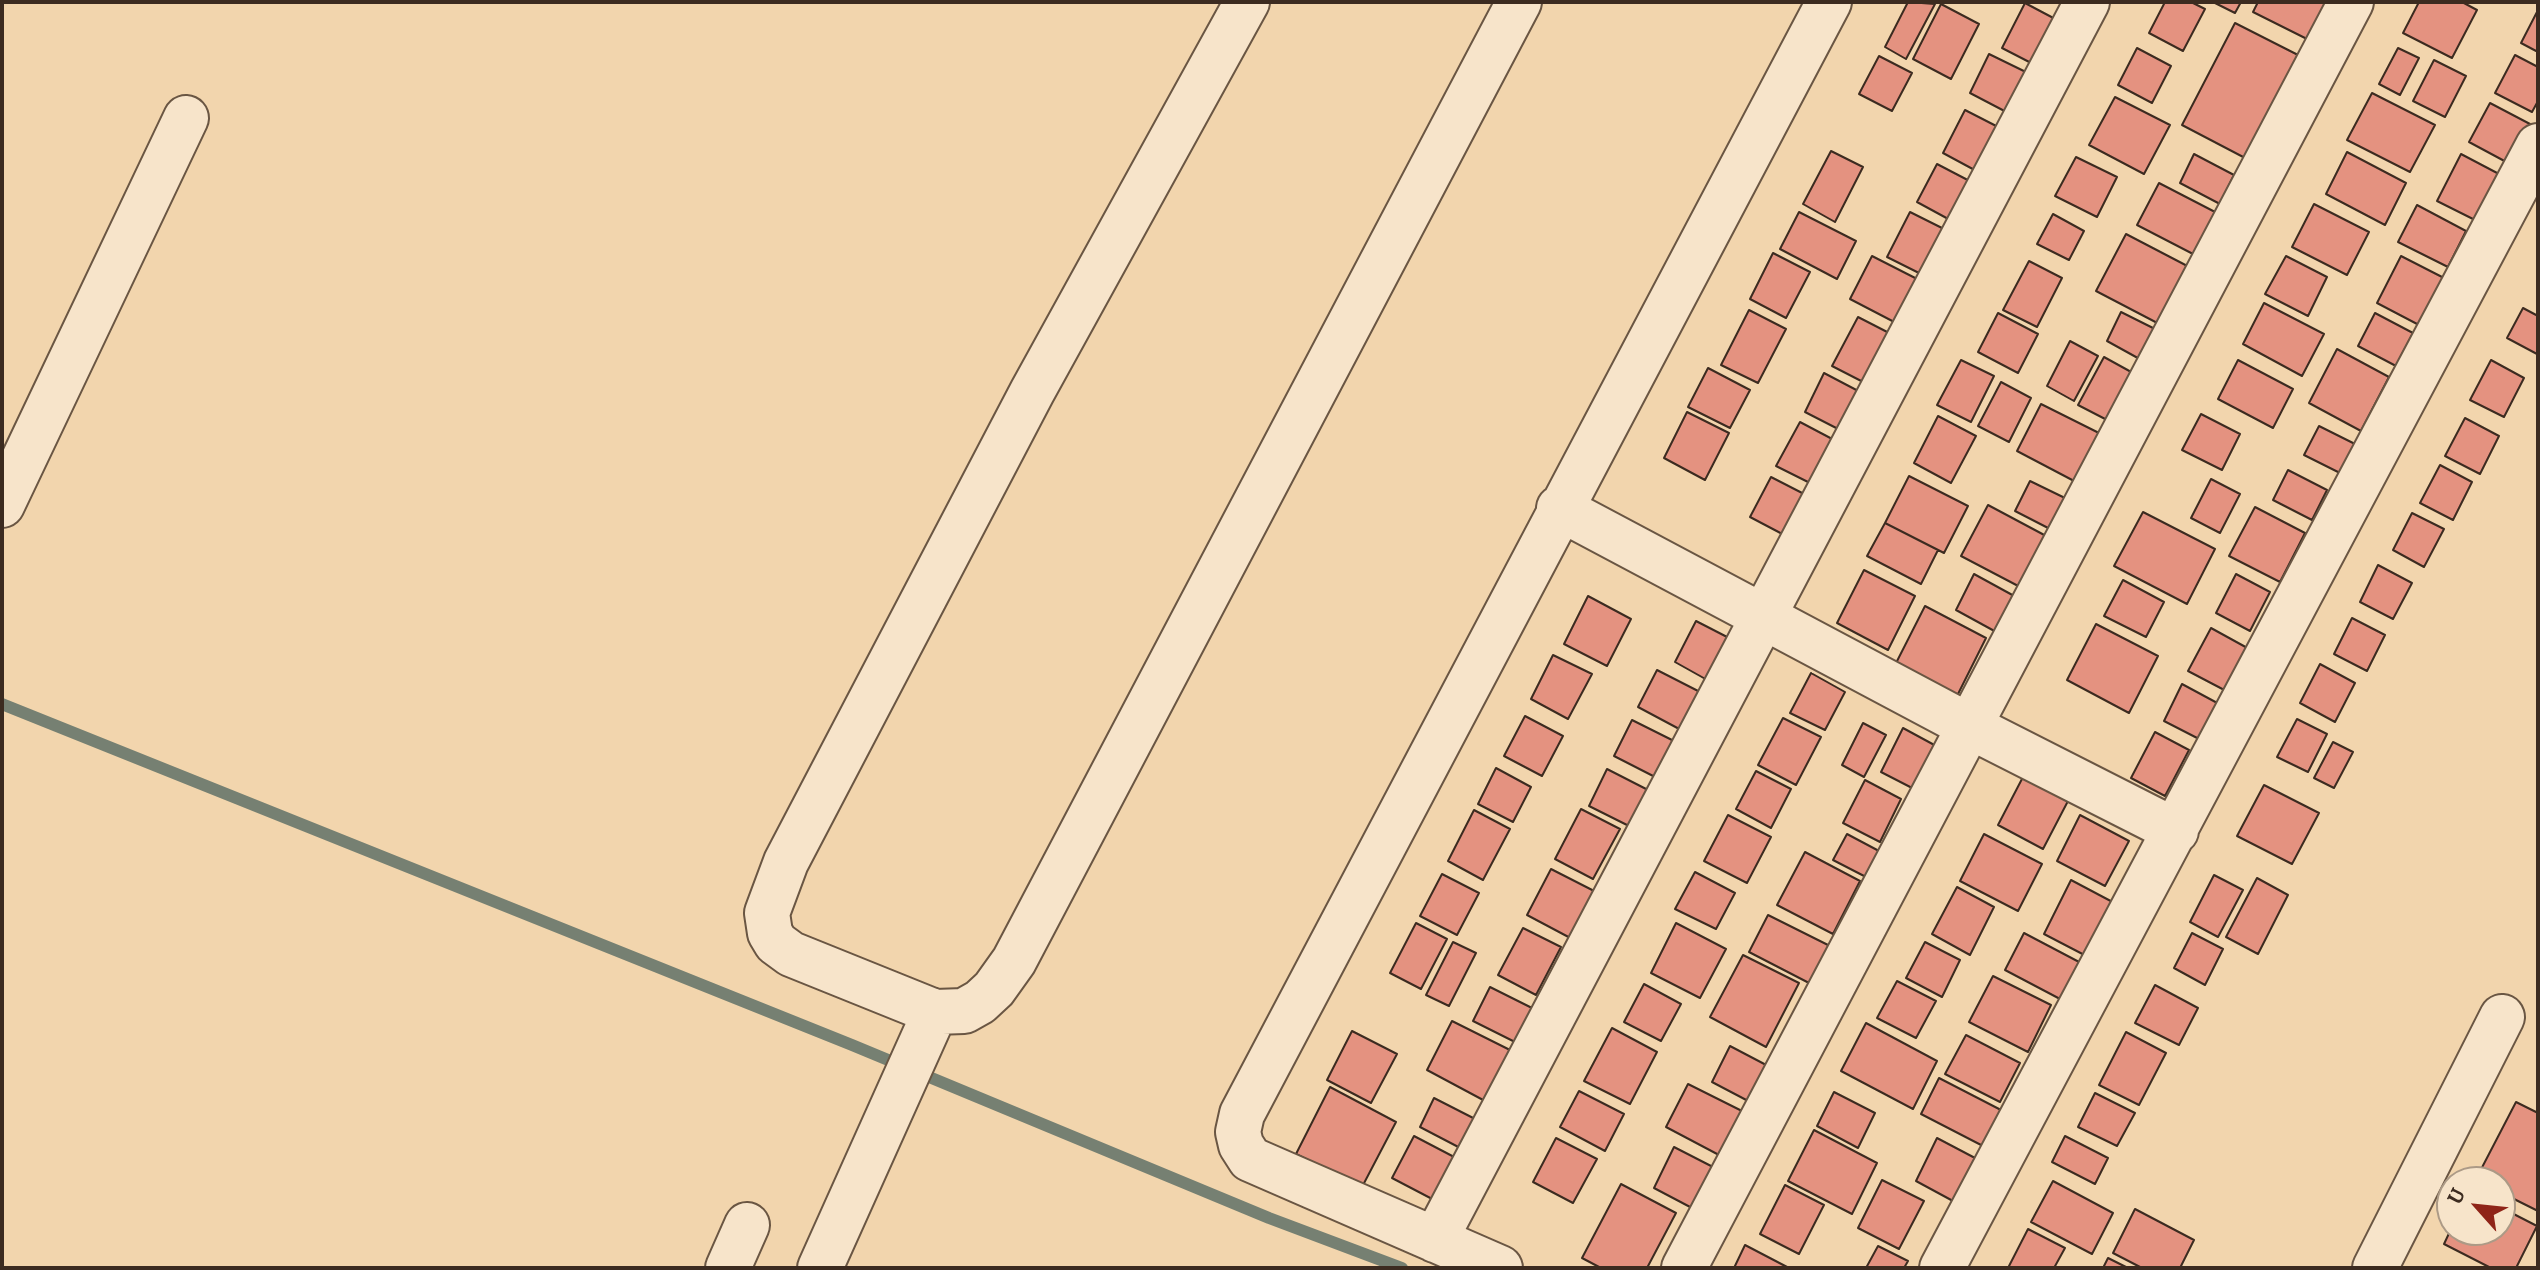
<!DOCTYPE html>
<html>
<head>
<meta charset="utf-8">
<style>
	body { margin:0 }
	#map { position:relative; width:2540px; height:1270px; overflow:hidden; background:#f2d5ad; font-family:Alegreya,serif }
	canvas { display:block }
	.frame { position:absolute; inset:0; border:4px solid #3c2b20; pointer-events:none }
	.north { position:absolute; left:2436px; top:1166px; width:80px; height:80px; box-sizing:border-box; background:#f7e4ca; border:2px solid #ac9a86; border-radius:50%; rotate:297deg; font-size:22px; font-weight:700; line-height:32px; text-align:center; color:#3c2b20 }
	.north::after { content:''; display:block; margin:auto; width:28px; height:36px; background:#8f2418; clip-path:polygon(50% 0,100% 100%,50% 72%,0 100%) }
</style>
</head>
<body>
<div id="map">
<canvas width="2540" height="1270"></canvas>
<div class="frame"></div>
<div class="north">U</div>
</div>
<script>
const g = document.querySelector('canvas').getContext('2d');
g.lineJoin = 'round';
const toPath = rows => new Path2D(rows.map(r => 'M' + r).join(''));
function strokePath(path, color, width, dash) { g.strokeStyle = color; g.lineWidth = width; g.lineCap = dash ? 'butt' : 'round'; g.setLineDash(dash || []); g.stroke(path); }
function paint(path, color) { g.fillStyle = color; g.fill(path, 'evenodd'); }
const stream = toPath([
	[2,704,852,1045,1269,1218,1402,1268]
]);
const building = toPath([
	[1908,2,1935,4,1906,59,1885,47,1908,2],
	[2165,2,2191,2,2205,9,2183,51,2149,33,2165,2],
	[2213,2,2241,2,2235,13,2213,2],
	[2258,2,2323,2,2327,4,2309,40,2253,12,2258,2],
	[2419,2,2462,2,2477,10,2452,58,2403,33,2419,2],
	[2025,3,2059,21,2037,66,2002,48,2025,3],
	[1941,4,1979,24,1951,79,1913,59,1941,4],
	[2538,10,2538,52,2521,43,2538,10],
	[2235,23,2300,56,2247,159,2182,125,2235,23],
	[2137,48,2171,66,2152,103,2118,85,2137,48],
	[2398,48,2419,58,2400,95,2379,84,2398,48],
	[1989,54,2034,76,2014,116,1970,93,1989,54],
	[2515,55,2538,67,2538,101,2532,112,2495,93,2515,55],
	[1879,56,1912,73,1892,111,1859,94,1879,56],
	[2434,60,2466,76,2445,117,2413,101,2434,60],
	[2372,93,2435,125,2410,172,2347,140,2372,93],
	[2115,97,2170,125,2144,174,2089,145,2115,97],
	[2490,103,2530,124,2510,164,2469,142,2490,103],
	[1965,110,2004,130,1982,174,1943,153,1965,110],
	[1831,151,1863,167,1835,222,1803,204,1831,151],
	[2347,152,2406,183,2385,225,2326,194,2347,152],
	[2194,154,2234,175,2220,204,2180,183,2194,154],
	[2461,154,2499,174,2475,220,2437,201,2461,154],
	[2076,157,2117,177,2097,217,2055,196,2076,157],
	[1937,164,1983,188,1963,227,1917,202,1937,164],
	[2159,183,2217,213,2195,255,2137,225,2159,183],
	[2314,204,2369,232,2347,275,2292,247,2314,204],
	[2417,205,2466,231,2448,267,2398,242,2417,205],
	[1799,212,1856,241,1837,279,1780,249,1799,212],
	[1910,212,1948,231,1925,276,1887,257,1910,212],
	[2053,214,2084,231,2069,260,2037,244,2053,214],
	[2126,234,2195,270,2165,327,2096,291,2126,234],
	[1773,253,1810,272,1786,318,1750,299,1773,253],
	[1872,256,1923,282,1900,325,1850,299,1872,256],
	[2286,256,2327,277,2308,316,2265,294,2286,256],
	[2401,256,2444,278,2419,325,2377,303,2401,256],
	[2029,261,2062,278,2037,327,2003,310,2029,261],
	[2264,303,2324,334,2302,376,2243,344,2264,303],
	[2523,308,2538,316,2537,354,2507,338,2523,308],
	[1749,310,1786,329,1758,383,1721,365,1749,310],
	[2121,312,2161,332,2145,362,2107,341,2121,312],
	[1998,313,2038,334,2018,373,1978,352,1998,313],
	[2375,313,2413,333,2396,366,2358,346,2375,313],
	[1858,317,1895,336,1869,385,1832,366,1858,317],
	[2070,341,2098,356,2074,401,2047,386,2070,341],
	[2337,349,2389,377,2361,431,2309,403,2337,349],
	[2104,357,2133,373,2109,421,2078,405,2104,357],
	[1961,360,1994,376,1971,422,1937,405,1961,360],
	[2238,360,2293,389,2273,428,2218,399,2238,360],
	[2491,360,2524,378,2504,417,2470,400,2491,360],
	[1708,368,1750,390,1730,428,1688,407,1708,368],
	[1824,373,1864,394,1844,432,1805,412,1824,373],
	[2001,382,2031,398,2009,442,1978,426,2001,382],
	[2041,404,2101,434,2076,482,2017,451,2041,404],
	[1687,412,1729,433,1705,480,1664,458,1687,412],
	[2201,414,2240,434,2222,470,2182,450,2201,414],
	[1938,416,1976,436,1951,483,1914,463,1938,416],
	[2465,418,2499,436,2480,474,2445,456,2465,418],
	[1800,422,1836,441,1814,485,1776,466,1800,422],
	[2319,426,2357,445,2342,474,2304,455,2319,426],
	[2440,465,2472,482,2453,520,2420,503,2440,465],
	[2288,470,2327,490,2312,520,2273,500,2288,470],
	[1909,476,1968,506,1944,553,1885,523,1909,476],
	[1771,477,1808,496,1788,537,1750,517,1771,477],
	[2211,479,2240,494,2220,533,2191,518,2211,479],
	[2030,481,2067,499,2052,530,2015,511,2030,481],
	[1988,505,2048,537,2022,588,1961,556,1988,505],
	[2255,507,2305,533,2280,582,2229,556,2255,507],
	[2143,512,2215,549,2187,604,2114,566,2143,512],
	[2412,513,2444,529,2424,567,2393,550,2412,513],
	[1885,523,1938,550,1921,584,1867,556,1885,523],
	[2378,565,2412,583,2393,619,2360,602,2378,565],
	[1864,570,1915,596,1888,650,1837,623,1864,570],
	[1974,574,2016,597,1998,633,1956,610,1974,574],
	[2236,574,2270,592,2250,631,2216,613,2236,574],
	[2123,580,2164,602,2146,637,2104,616,2123,580],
	[1588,596,1631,619,1607,666,1564,644,1588,596],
	[1925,606,1986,638,1955,700,1893,669,1925,606],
	[2352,618,2385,635,2367,671,2334,654,2352,618],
	[1696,621,1731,639,1709,681,1675,662,1696,621],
	[2096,624,2158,656,2129,713,2067,680,2096,624],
	[2211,628,2251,650,2230,693,2188,671,2211,628],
	[1553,655,1592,674,1568,719,1531,699,1553,655],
	[2320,664,2355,683,2335,722,2300,703,2320,664],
	[1657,670,1702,693,1683,731,1638,707,1657,670],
	[1811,673,1845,692,1825,730,1790,713,1811,673],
	[2182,684,2221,705,2203,741,2164,721,2182,684],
	[1525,716,1563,736,1542,776,1504,756,1525,716],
	[1783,718,1821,737,1796,785,1758,765,1783,718],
	[2297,719,2327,734,2308,772,2277,757,2297,719],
	[1632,720,1678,743,1659,779,1614,756,1632,720],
	[1863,723,1886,735,1864,777,1842,765,1863,723],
	[1903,728,1938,747,1916,790,1881,772,1903,728],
	[2155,732,2189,750,2165,796,2131,778,2155,732],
	[2333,742,2353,752,2334,788,2314,778,2333,742],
	[1496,768,1531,787,1513,822,1478,804,1496,768],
	[1607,769,1650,791,1631,827,1589,806,1607,769],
	[1756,771,1791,789,1771,828,1736,809,1756,771],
	[2023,777,2068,801,2043,849,1998,825,2023,777],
	[1865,780,1901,799,1880,842,1843,823,1865,780],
	[2264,785,2319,813,2292,864,2237,836,2264,785],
	[1581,809,1620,829,1593,879,1555,859,1581,809],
	[1474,810,1510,829,1483,880,1448,861,1474,810],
	[1728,815,1771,837,1747,883,1704,861,1728,815],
	[2080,815,2129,841,2105,886,2057,861,2080,815],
	[1847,834,1879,851,1866,877,1833,860,1847,834],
	[1984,834,2042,864,2018,911,1960,881,1984,834],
	[1805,852,1860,881,1833,934,1777,905,1805,852],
	[1551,869,1600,894,1576,941,1527,915,1551,869],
	[1695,872,1735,893,1716,929,1675,909,1695,872],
	[1442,874,1479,893,1457,935,1420,916,1442,874],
	[2214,875,2243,890,2218,937,2190,922,2214,875],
	[2257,878,2288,895,2258,954,2226,937,2257,878],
	[2071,880,2122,907,2094,960,2044,934,2071,880],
	[1957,887,1994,907,1970,955,1932,934,1957,887],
	[1768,915,1830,946,1811,984,1749,952,1768,915],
	[1416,923,1447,939,1421,989,1390,973,1416,923],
	[1676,923,1726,949,1700,998,1651,973,1676,923],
	[1523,928,1561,947,1536,995,1498,975,1523,928],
	[2024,933,2081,963,2062,1000,2005,970,2024,933],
	[2192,933,2223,949,2205,985,2174,968,2192,933],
	[1453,942,1476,953,1449,1006,1426,995,1453,942],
	[1925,942,1960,960,1942,997,1906,978,1925,942],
	[1743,955,1799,983,1766,1047,1710,1017,1743,955],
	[1993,976,2051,1005,2028,1052,1969,1022,1993,976],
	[1897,981,1936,1001,1916,1038,1877,1018,1897,981],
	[1644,984,1681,1004,1661,1041,1624,1022,1644,984],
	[2155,985,2198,1008,2179,1045,2135,1023,2155,985],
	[1490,987,1534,1009,1517,1043,1473,1021,1490,987],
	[1452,1021,1512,1051,1485,1101,1427,1070,1452,1021],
	[1866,1023,1937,1061,1913,1109,1841,1071,1866,1023],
	[1612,1028,1657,1052,1630,1104,1584,1081,1612,1028],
	[1352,1031,1397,1054,1371,1103,1327,1080,1352,1031],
	[2126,1032,2166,1053,2139,1105,2099,1085,2126,1032],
	[1966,1035,2020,1063,2000,1102,1945,1074,1966,1035],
	[1730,1046,1770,1067,1752,1103,1712,1082,1730,1046],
	[1939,1078,2001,1110,1983,1146,1921,1114,1939,1078],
	[1688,1084,1742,1111,1719,1155,1666,1127,1688,1084],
	[1330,1087,1396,1122,1362,1187,1296,1154,1330,1087],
	[1579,1091,1624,1114,1605,1151,1560,1127,1579,1091],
	[1834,1092,1875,1113,1858,1148,1817,1126,1834,1092],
	[2095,1093,2135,1113,2117,1146,2078,1127,2095,1093],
	[1434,1098,1481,1122,1466,1151,1420,1127,1434,1098],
	[2516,1102,2538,1113,2538,1211,2500,1192,2500,1182,2476,1179,2516,1102],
	[1814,1130,1877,1163,1852,1214,1788,1181,1814,1130],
	[1414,1136,1458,1159,1436,1201,1392,1178,1414,1136],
	[2065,1136,2108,1158,2095,1184,2052,1162,2065,1136],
	[1556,1138,1597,1159,1573,1203,1533,1182,1556,1138],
	[1937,1138,1975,1158,1953,1201,1916,1181,1937,1138],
	[1674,1147,1713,1167,1692,1208,1654,1188,1674,1147],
	[1882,1180,1924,1201,1899,1249,1858,1228,1882,1180],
	[2053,1181,2113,1213,2092,1254,2031,1222,2053,1181],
	[1621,1184,1676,1213,1647,1268,1601,1268,1582,1258,1621,1184],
	[1785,1185,1824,1205,1799,1254,1760,1234,1785,1185],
	[2500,1207,2537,1226,2516,1268,2491,1268,2444,1244,2452,1227,2500,1230,2500,1207],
	[2135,1209,2194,1240,2180,1268,2142,1268,2113,1253,2135,1209],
	[2028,1229,2065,1248,2054,1268,2008,1268,2028,1229],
	[1745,1245,1789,1268,1734,1268,1745,1245],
	[1878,1246,1908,1261,1904,1268,1866,1268,1878,1246],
	[2108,1258,2128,1268,2103,1268,2108,1258]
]);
const minor = toPath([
	[2,505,186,118],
	[1559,508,1969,726,2176,831],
	[935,1012,964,1011,980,1002,994,989,1014,961,1519,2],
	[1435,1240,2087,2],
	[728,1268,747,1225],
	[820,1268,935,1012,791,954,776,943,770,933,767,913,786,862,1032,392,1247,2],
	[1500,1268,1250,1159,1241,1145,1238,1132,1242,1114,1829,2],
	[1684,1268,2351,2],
	[1942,1268,2538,146],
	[2375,1268,2502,1017]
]);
strokePath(stream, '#768072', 12);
paint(building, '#e49280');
strokePath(building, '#3c2b20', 2);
strokePath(minor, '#6a5643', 48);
strokePath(minor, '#f7e4ca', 44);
</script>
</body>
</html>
